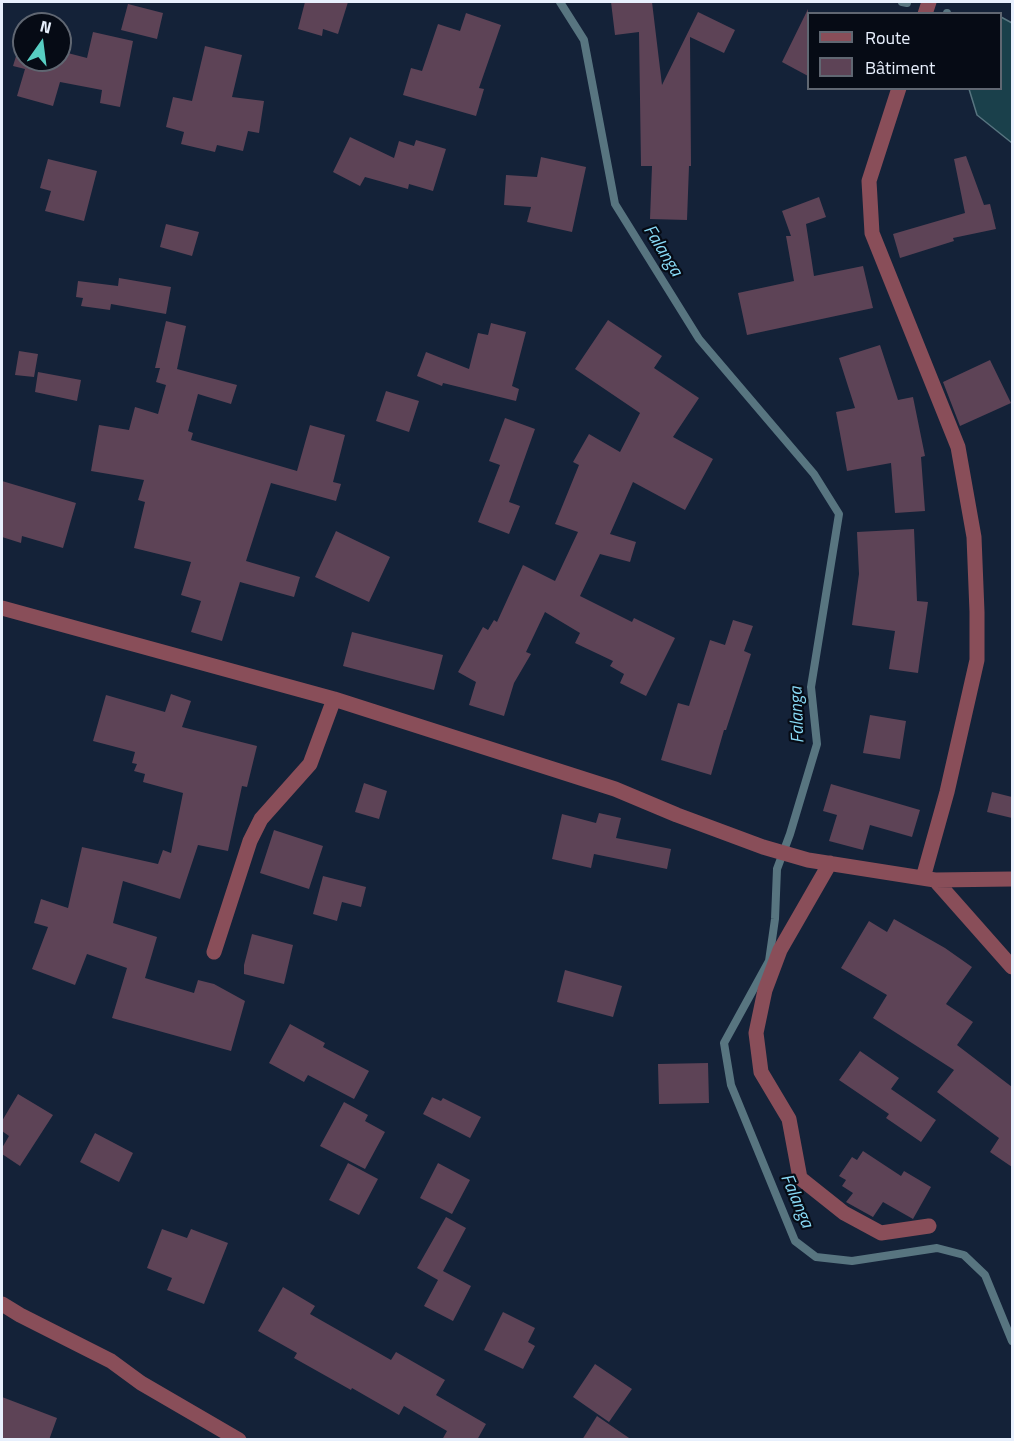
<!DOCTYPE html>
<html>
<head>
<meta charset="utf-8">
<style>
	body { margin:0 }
	#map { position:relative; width:1014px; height:1441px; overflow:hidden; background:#142238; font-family:"Titillium Web",sans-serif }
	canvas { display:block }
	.frame { position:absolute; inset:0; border:3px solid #e8f0fd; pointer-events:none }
	.legend { position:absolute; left:807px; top:12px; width:195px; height:78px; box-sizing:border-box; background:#060b15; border:2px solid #606772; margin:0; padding:8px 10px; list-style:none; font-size:18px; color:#e8f0fd }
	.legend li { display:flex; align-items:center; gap:12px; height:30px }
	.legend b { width:30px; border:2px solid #606772 }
	.north { position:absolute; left:12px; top:12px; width:60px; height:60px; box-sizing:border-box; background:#060b15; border:2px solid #606772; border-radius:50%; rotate:14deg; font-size:16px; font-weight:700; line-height:24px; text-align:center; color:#e8f0fd }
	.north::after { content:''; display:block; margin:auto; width:21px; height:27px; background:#57cec2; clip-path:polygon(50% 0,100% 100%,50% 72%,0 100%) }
</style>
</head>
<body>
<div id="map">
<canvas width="1014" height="1441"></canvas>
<div class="frame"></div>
<ul class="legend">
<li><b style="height:8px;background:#894e59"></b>Route</li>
<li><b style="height:16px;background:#5d4356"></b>Bâtiment</li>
</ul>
<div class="north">N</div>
</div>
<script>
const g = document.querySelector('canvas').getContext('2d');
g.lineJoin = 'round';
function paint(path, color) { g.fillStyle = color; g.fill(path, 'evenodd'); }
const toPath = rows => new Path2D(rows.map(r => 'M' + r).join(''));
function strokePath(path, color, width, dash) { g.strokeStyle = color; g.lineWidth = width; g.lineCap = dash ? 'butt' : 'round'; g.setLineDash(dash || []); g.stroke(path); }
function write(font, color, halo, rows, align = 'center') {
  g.font = font + ' "Titillium Web",sans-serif'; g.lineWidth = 4.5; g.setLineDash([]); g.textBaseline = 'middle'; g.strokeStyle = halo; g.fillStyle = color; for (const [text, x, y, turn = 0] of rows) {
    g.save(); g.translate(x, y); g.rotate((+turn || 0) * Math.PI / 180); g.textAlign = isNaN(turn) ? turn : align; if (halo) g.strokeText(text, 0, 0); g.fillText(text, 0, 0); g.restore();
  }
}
const water = toPath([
	[1001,17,1012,23,1012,143,977,115,969,89,1000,88,1001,17]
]);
const stream = toPath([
	[560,2,584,40,615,204,699,339,814,474,839,514,811,687,817,744,790,834,777,869,775,919,769,961,724,1043,731,1085,795,1241,816,1257,852,1261,937,1248,964,1255,985,1275,1012,1341],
	[902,2,907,3],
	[947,13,947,14]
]);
const building = toPath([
	[305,2,348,2,338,34,323,29,322,36,298,29],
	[611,2,652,2,662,85,698,12,735,30,724,53,690,37,691,166,689,166,687,220,650,219,652,166,641,166,639,32,615,35],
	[128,4,163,13,157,39,121,30],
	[808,9,808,76,782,62],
	[466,13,501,25,479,88,484,89,476,116,403,95,411,68,422,71,438,24,460,31],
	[93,32,133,41,120,107,100,103,102,90,60,82,53,106,17,96,25,69,13,66,21,40,24,41,24,60,60,60,60,51,87,58],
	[205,46,242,55,232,97,264,101,259,133,248,131,243,151,217,145,215,152,181,144,184,132,166,127,173,97,192,101],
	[350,137,394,158,399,141,414,146,416,140,446,149,433,191,409,184,408,189,365,177,360,186,333,172],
	[966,156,984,205,990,204,996,229,953,238,954,241,900,258,893,234,965,213,954,159],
	[541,157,586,167,572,232,527,222,531,207,504,205,506,175,537,177],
	[48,159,97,171,84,221,45,211,51,191,40,188],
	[819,197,826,217,806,224,814,276,863,266,873,308,747,335,738,293,794,281,786,236,791,236,782,211],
	[166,224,199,232,192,256,160,247],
	[119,278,171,287,166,314,111,304,110,310,81,306,83,298,76,297,78,281,118,286],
	[608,320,662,356,654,368,699,398,673,437,713,459,685,510,633,482,610,534,636,542,630,562,600,554,580,596,632,622,634,618,675,638,646,696,620,683,624,674,610,666,613,661,575,643,580,633,545,612,526,652,531,654,514,683,504,716,469,705,476,682,458,672,483,627,488,630,494,620,497,622,523,565,555,581,578,532,555,524,579,465,573,462,589,434,620,452,640,413,575,369],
	[166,321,186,326,177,369,237,385,231,404,198,394,188,431,193,433,191,440,297,471,310,425,345,435,333,482,341,484,336,501,271,483,246,561,300,577,294,597,240,582,222,641,191,632,201,601,181,595,191,562,134,548,145,502,138,500,144,480,91,471,99,425,129,430,135,407,158,414,166,385,156,382,160,368,155,368],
	[491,323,526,332,512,386,519,389,516,401,443,383,442,386,417,376,426,352,469,369,478,333,488,335],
	[880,345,898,400,913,397,925,456,921,457,925,511,895,513,891,463,847,471,836,412,855,408,839,358],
	[19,351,38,354,34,377,15,375],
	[990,360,1011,403,960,426,943,382],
	[38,372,81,380,77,401,35,392],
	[386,391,419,401,409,432,376,421],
	[505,418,535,429,509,502,520,506,509,534,478,522,500,465,489,461],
	[2,481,76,503,63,548,22,536,21,543,2,537],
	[914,529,917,601,928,602,918,673,889,669,895,631,852,625,859,574,857,532],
	[336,531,390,557,369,602,315,577],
	[733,620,753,626,744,651,751,654,726,730,724,730,711,775,661,760,678,703,689,706,710,640,725,645],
	[352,632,443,655,434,690,343,666],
	[171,694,191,701,182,727,257,746,247,787,242,786,228,851,198,845,180,899,123,881,113,923,157,937,145,978,194,993,198,980,214,984,245,1001,231,1051,112,1018,127,968,87,954,75,985,32,969,48,927,34,923,41,899,68,908,82,847,158,864,163,850,171,853,183,793,143,782,145,774,134,771,137,764,132,763,135,752,93,741,106,695,165,712],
	[870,715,906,721,900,759,863,753],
	[364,783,387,791,379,819,355,812],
	[831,784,920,810,912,837,870,825,863,850,829,841,837,815,823,811],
	[992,792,1012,797,1012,818,987,812],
	[599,813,621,818,616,838,671,849,667,869,594,854,591,868,552,859,562,814,596,823],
	[274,830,323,846,309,889,260,873],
	[323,876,366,887,361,907,342,902,337,921,313,914],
	[894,919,945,948,972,967,946,1004,973,1022,957,1045,1012,1087,1012,1167,990,1152,999,1138,937,1092,954,1070,873,1018,887,995,841,968,869,921,887,932],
	[252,934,293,945,284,984,244,974,244,965],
	[565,970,622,986,613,1017,557,1002],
	[290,1024,325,1043,323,1047,369,1071,354,1099,308,1075,304,1082,269,1063],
	[860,1051,899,1078,891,1089,936,1120,921,1142,886,1118,889,1114,839,1080],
	[708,1063,709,1103,659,1104,658,1064],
	[18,1094,53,1115,20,1166,2,1154,2,1148,9,1136,2,1131,2,1121],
	[432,1097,441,1101,443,1098,481,1117,470,1138,423,1114],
	[344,1102,368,1115,365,1121,385,1132,365,1169,320,1146],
	[95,1133,133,1153,119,1182,80,1162],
	[863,1151,901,1176,904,1171,931,1187,913,1219,883,1202,873,1217,846,1202,853,1193,842,1186,846,1180,839,1176,852,1157,857,1160],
	[348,1163,378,1179,359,1215,329,1200],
	[438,1163,470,1180,452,1214,420,1198],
	[446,1217,466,1228,443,1271,471,1286,453,1321,424,1306,438,1280,417,1268],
	[162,1229,187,1238,191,1229,228,1243,204,1304,167,1290,172,1278,147,1268],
	[283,1287,315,1306,310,1314,391,1360,396,1352,445,1380,436,1395,486,1424,477,1440,442,1440,447,1431,404,1406,399,1415,352,1388,351,1390,294,1358,297,1353,258,1331],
	[503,1312,535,1328,528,1342,535,1346,523,1369,484,1350],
	[595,1364,632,1389,609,1422,573,1397],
	[2,1397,57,1418,49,1440,2,1440],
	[597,1416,632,1440,582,1440]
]);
const minor = toPath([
	[925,14,929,2],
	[899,88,869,181,872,233,958,447,974,537,977,612,977,660,947,792,923,878],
	[2,608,334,699,615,789,677,815,763,847,808,860,935,880,1012,879],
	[830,863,780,950,765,990,756,1033,761,1072,789,1119,800,1178,844,1213,881,1233,929,1226],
	[935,880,1012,967],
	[214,952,250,841,261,819,310,764,334,699],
	[2,1304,20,1315,111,1361,141,1383,239,1440]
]);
const waterNames = [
	["Falanga",662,251,58],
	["Falanga",798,715,-92],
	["Falanga",796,1201,67]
];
paint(water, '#1a404b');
strokePath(water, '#587580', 1.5);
strokePath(stream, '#587580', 8);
paint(building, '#5d4356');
strokePath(minor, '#894e59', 15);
write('italic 18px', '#89dbf7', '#060b15', waterNames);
</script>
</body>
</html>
